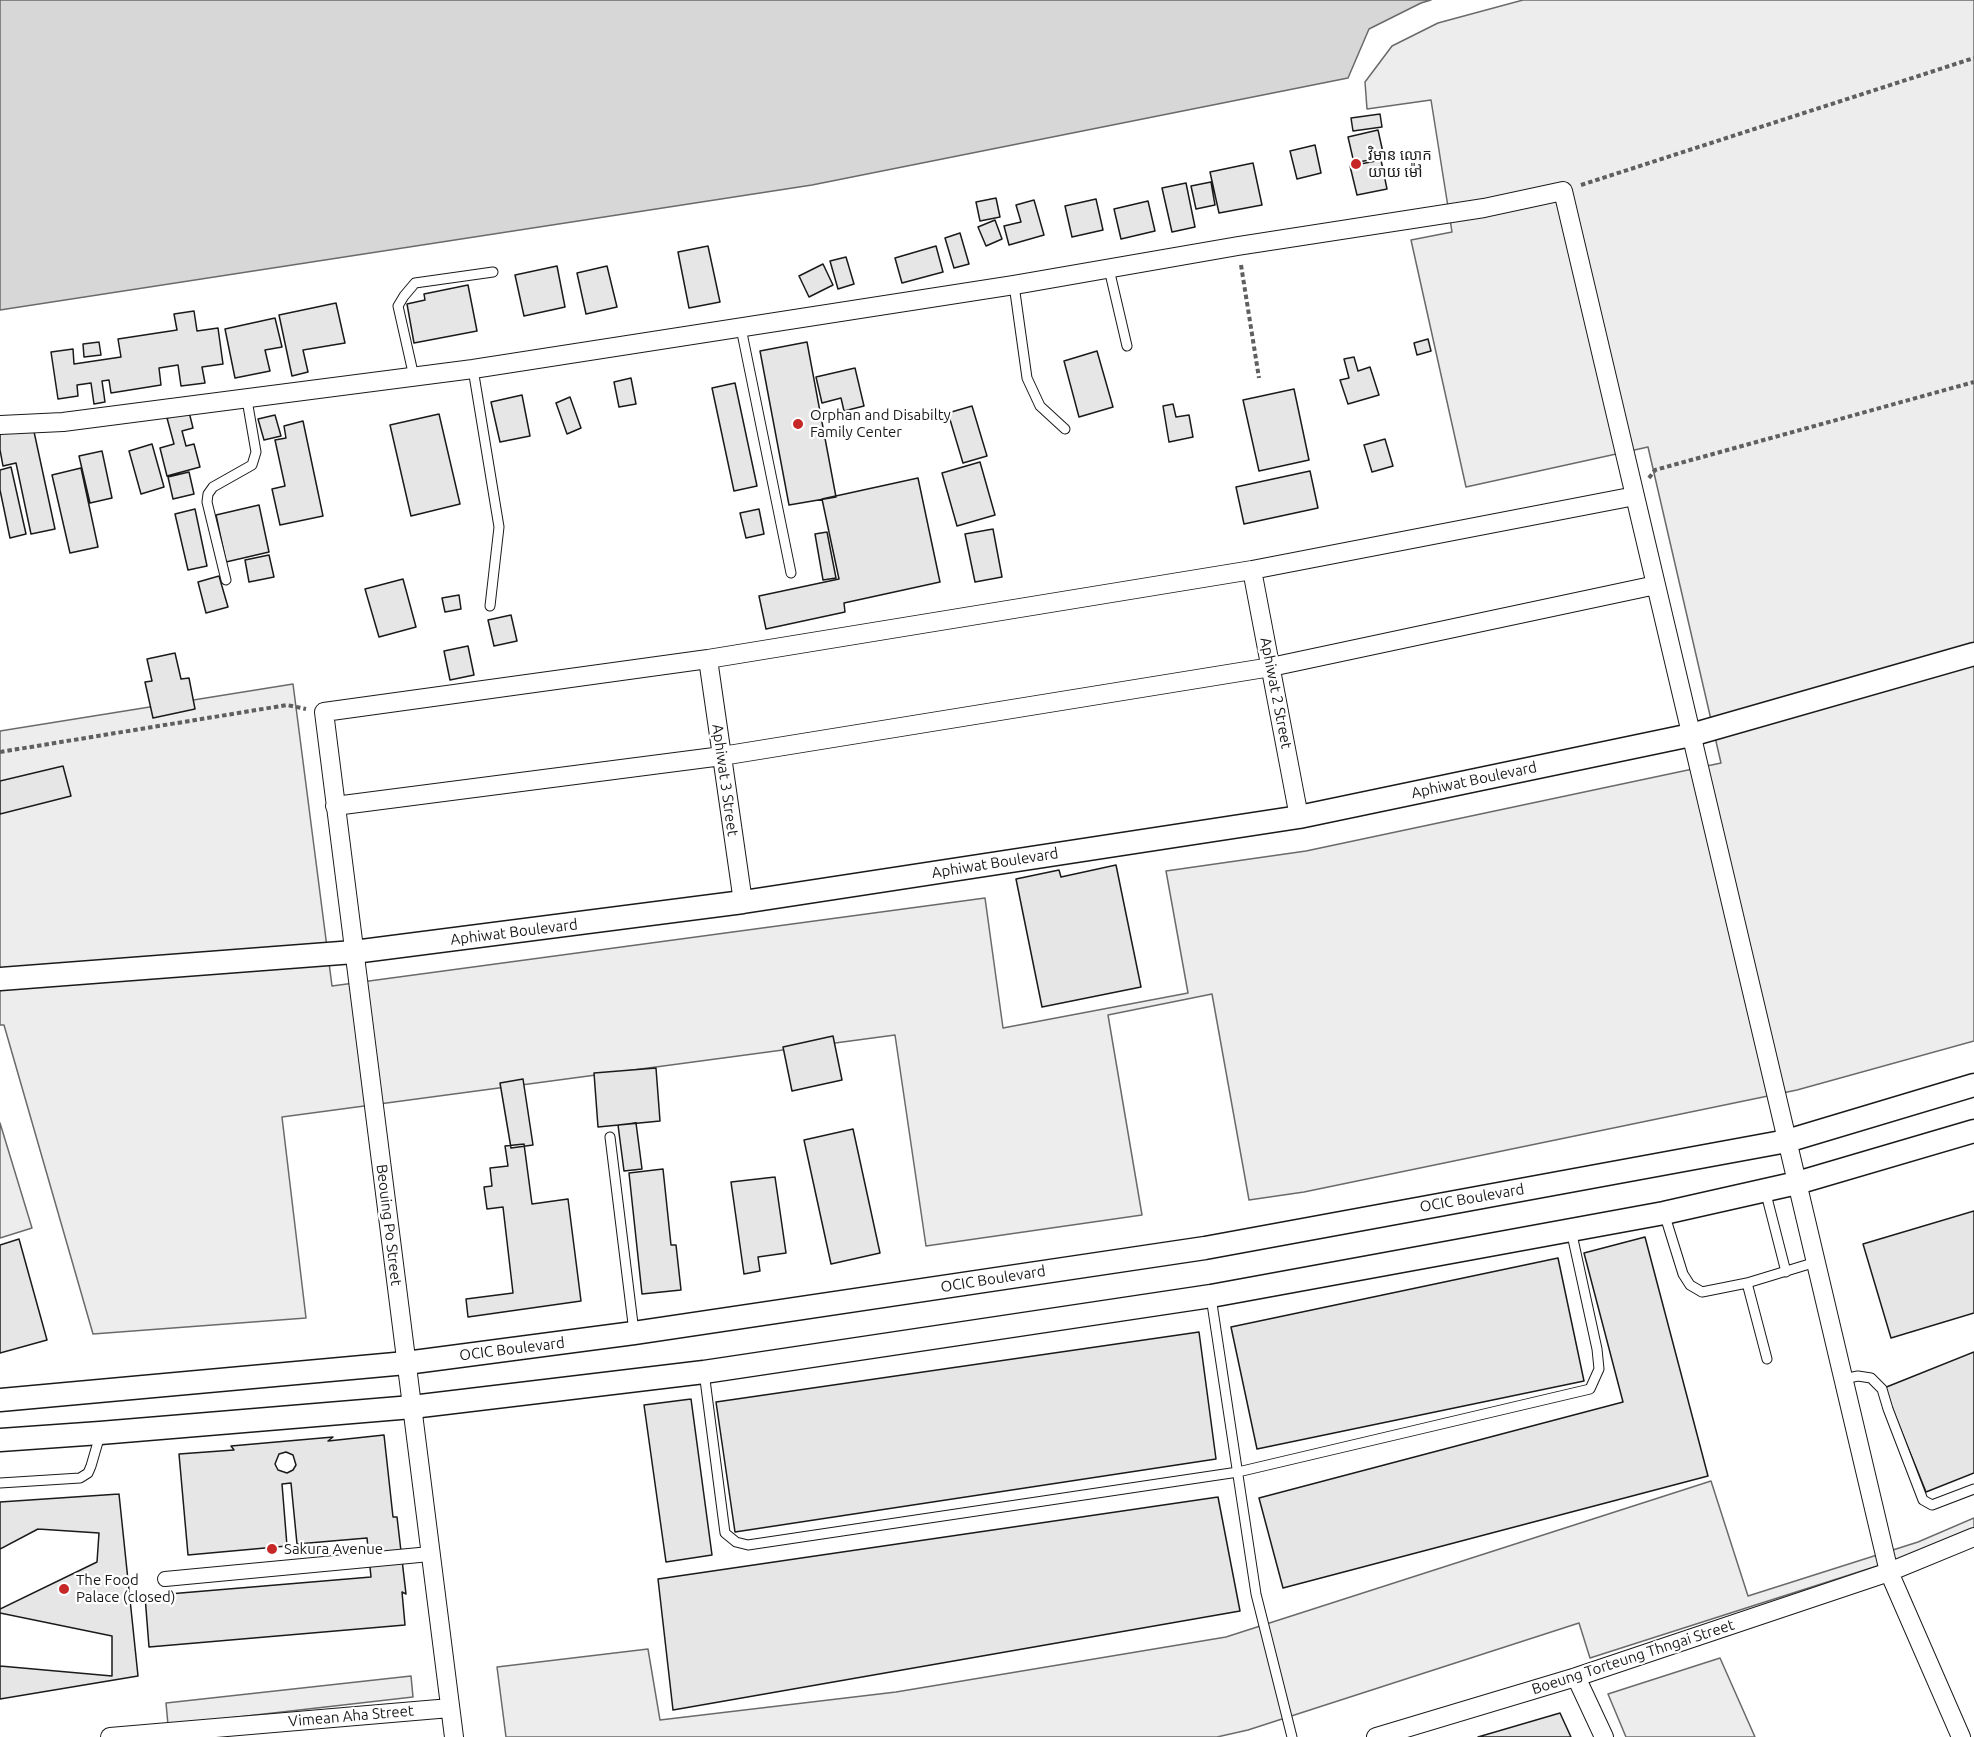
<!DOCTYPE html>
<html>
<head>
<meta charset="utf-8">
<style>
	body { margin:0 }
	canvas { display:block; background:#fff }
</style>
</head>
<body>
<canvas width="1974" height="1737"></canvas>
<script>
const g = document.querySelector('canvas').getContext('2d');
g.lineJoin = 'round';
function paint(path, color) { g.fillStyle = color; g.fill(path, 'evenodd'); }
const toPath = rows => new Path2D(rows.map(r => 'M' + r).join(''));
function strokePath(path, color, width, dash) { g.strokeStyle = color; g.lineWidth = width; g.lineCap = dash ? 'butt' : 'round'; g.setLineDash(dash || []); g.stroke(path); }
function write(font, color, halo, rows, align = 'center') {
  g.font = font + ' Ubuntu,"Noto Sans Khmer",sans-serif'; g.lineWidth = 4.5; g.setLineDash([]); g.textBaseline = 'middle'; g.strokeStyle = halo; g.fillStyle = color; for (const [text, x, y, turn = 0] of rows) {
    g.save(); g.translate(x, y); g.rotate((+turn || 0) * Math.PI / 180); g.textAlign = isNaN(turn) ? turn : align; if (halo) g.strokeText(text, 0, 0); g.fillText(text, 0, 0); g.restore();
  }
}
const built = toPath([
	[1523,0,1974,0,1974,1041,1797,1090,1304,1192,1249,1200,1212,994,1108,1015,1142,1215,926,1246,895,1035,282,1117,306,1318,93,1334,4,1025,0,1025,0,731,293,684,332,986,985,898,1003,1028,1188,993,1166,871,1306,851,1721,763,1648,447,1466,487,1411,240,1452,232,1431,100,1367,109,1365,82,1392,46,1438,23,1523,0],
	[0,1123,32,1228,0,1238,0,1123],
	[1711,1481,1748,1596,1918,1542,1974,1518,1974,1530,1921,1552,1590,1658,1579,1623,1248,1730,1217,1737,506,1737,497,1667,648,1649,660,1720,896,1692,1226,1637,1711,1481],
	[1720,1658,1755,1737,1626,1737,1608,1694,1720,1658],
	[411,1676,413,1697,168,1725,166,1703,411,1676]
]);
const water = toPath([
	[0,0,1431,0,1421,3,1369,29,1348,78,812,185,0,310,0,0]
]);
const building = toPath([
	[1380,114,1382,127,1353,131,1351,118,1380,114],
	[1378,130,1384,157,1354,163,1348,137,1378,130],
	[1315,145,1321,173,1297,179,1290,151,1315,145],
	[1381,160,1387,189,1357,195,1350,166,1381,160],
	[1253,163,1262,205,1219,213,1210,172,1253,163],
	[1211,182,1215,205,1196,209,1191,186,1211,182],
	[1186,183,1195,227,1172,232,1162,188,1186,183],
	[996,198,1000,217,980,221,976,202,996,198],
	[1096,199,1103,230,1072,237,1065,206,1096,199],
	[1034,200,1044,235,1009,245,1004,226,1021,222,1016,205,1034,200],
	[1148,201,1155,231,1121,239,1114,209,1148,201],
	[995,220,1002,239,986,246,978,227,995,220],
	[960,233,969,264,954,268,945,238,960,233],
	[708,246,720,302,689,308,678,252,708,246],
	[936,246,943,272,902,283,895,258,936,246],
	[846,257,854,284,838,289,830,261,846,257],
	[823,264,833,285,809,297,799,276,823,264],
	[557,266,565,307,524,316,515,275,557,266],
	[607,266,617,307,586,314,577,273,607,266],
	[468,285,477,331,414,343,407,304,425,300,424,294,468,285],
	[336,303,345,343,303,350,308,372,292,376,279,315,336,303],
	[194,311,197,331,218,328,223,364,202,367,205,383,181,386,178,365,159,368,161,385,111,393,109,380,102,381,105,402,94,404,91,383,77,385,78,396,58,399,51,352,73,349,74,364,121,357,118,339,177,330,174,314,194,311],
	[275,318,282,347,265,350,270,371,235,378,225,329,275,318],
	[1428,339,1431,351,1417,355,1414,343,1428,339],
	[99,342,101,355,84,357,83,344,99,342],
	[807,342,836,497,789,505,760,351,807,342],
	[1097,351,1113,407,1079,417,1064,361,1097,351],
	[1354,357,1358,371,1370,367,1379,395,1348,404,1340,380,1349,378,1344,359,1354,357],
	[855,368,864,406,844,411,841,398,822,403,816,377,855,368],
	[631,378,636,404,619,407,614,382,631,378],
	[735,383,757,486,734,491,712,388,735,383],
	[1294,389,1309,460,1259,471,1243,400,1294,389],
	[522,395,530,436,500,442,491,402,522,395],
	[570,397,581,428,567,434,556,403,570,397],
	[1173,404,1176,417,1189,415,1193,437,1169,442,1163,406,1173,404],
	[972,406,987,456,963,463,948,413,972,406],
	[189,412,193,428,182,431,186,446,194,444,200,467,167,476,160,448,174,444,167,418,189,412],
	[439,414,460,504,411,516,390,425,439,414],
	[275,415,281,436,264,440,258,419,275,415],
	[303,421,323,516,280,525,272,489,285,486,275,440,286,438,284,426,303,421],
	[33,427,55,529,31,534,16,463,3,466,0,450,0,434,33,427],
	[1385,439,1393,466,1372,472,1364,445,1385,439],
	[152,444,164,487,141,494,129,451,152,444],
	[102,451,112,498,90,503,79,456,102,451],
	[980,462,995,515,957,526,942,473,980,462],
	[11,467,26,534,10,538,0,490,0,470,11,467],
	[81,468,98,547,70,553,52,475,81,468],
	[1310,471,1318,508,1244,524,1236,487,1310,471],
	[189,472,194,494,173,499,168,477,189,472],
	[918,478,940,582,844,603,845,612,766,629,759,596,839,579,822,499,918,478],
	[259,505,269,552,226,562,216,515,259,505],
	[195,509,207,566,188,570,175,514,195,509],
	[759,509,764,534,746,538,740,513,759,509],
	[993,529,1002,577,975,582,965,534,993,529],
	[827,532,836,578,823,580,815,534,827,532],
	[269,555,274,577,249,582,245,560,269,555],
	[219,576,228,607,206,613,198,582,219,576],
	[403,579,416,627,379,637,365,589,403,579],
	[459,595,461,609,445,612,442,598,459,595],
	[511,615,517,641,494,646,488,620,511,615],
	[468,646,474,675,450,680,444,651,468,646],
	[175,653,181,679,189,678,195,709,153,718,145,682,152,681,147,659,175,653],
	[63,766,71,796,0,814,0,781,63,766],
	[1116,865,1141,987,1042,1007,1016,879,1059,870,1061,877,1116,865],
	[833,1036,842,1080,792,1091,783,1047,833,1036],
	[656,1068,660,1121,598,1127,594,1073,656,1068],
	[523,1079,533,1145,511,1148,500,1083,523,1079],
	[636,1123,642,1169,624,1171,618,1125,636,1123],
	[853,1129,880,1253,831,1264,804,1140,853,1129],
	[524,1144,532,1204,568,1199,581,1301,468,1317,466,1299,513,1293,503,1207,487,1209,484,1187,492,1186,490,1168,508,1166,505,1146,524,1144],
	[663,1169,671,1245,676,1245,681,1290,642,1294,629,1173,663,1169],
	[775,1177,786,1253,758,1257,760,1271,744,1274,731,1182,775,1177],
	[1974,1211,1974,1313,1891,1338,1863,1244,1974,1211],
	[1645,1237,1708,1476,1283,1588,1259,1498,1623,1402,1584,1253,1645,1237],
	[19,1239,47,1340,0,1353,0,1245,19,1239],
	[1558,1258,1584,1381,1257,1449,1231,1327,1558,1258],
	[1199,1332,1216,1459,735,1532,716,1402,1199,1332],
	[1974,1352,1974,1473,1926,1492,1884,1388,1974,1352],
	[691,1399,712,1555,666,1562,644,1405,691,1399],
	[384,1435,393,1517,397,1517,406,1594,402,1592,405,1625,149,1647,145,1596,371,1577,367,1538,297,1544,291,1483,282,1484,287,1546,188,1555,179,1454,234,1450,231,1446,333,1437,328,1441,384,1435],
	[286,1452,293,1455,296,1465,293,1470,287,1473,278,1470,275,1464,279,1454,286,1452],
	[119,1494,138,1676,0,1699,0,1502,119,1494],
	[1218,1497,1240,1611,673,1710,658,1579,1218,1497],
	[38,1529,99,1533,97,1562,0,1609,0,1549,38,1529],
	[0,1613,112,1636,112,1676,0,1666,0,1613],
	[1560,1713,1571,1737,1478,1737,1560,1713]
]);
const path = toPath([
	[1581,185,1974,58],
	[1241,265,1259,378],
	[1649,478,1655,470,1974,382],
	[0,752,287,705,306,709]
]);
const service = toPath([
	[1109,269,1127,346],
	[1014,285,1027,378,1040,406,1065,429],
	[741,328,791,573],
	[473,369,499,527,490,606],
	[414,377,398,306,404,296,415,283,493,272],
	[226,580,207,502,208,494,213,487,252,465,256,452,247,400],
	[610,1137,634,1332],
	[1765,1190,1786,1272],
	[1664,1213,1683,1274,1690,1285,1702,1292,1747,1283],
	[1211,1297,1256,1594,1292,1737],
	[1767,1359,1747,1283,1816,1262],
	[704,1372,725,1533,736,1542,748,1545,1238,1472,1590,1389,1599,1369,1597,1349,1571,1230],
	[1843,1379,1858,1376,1871,1378,1882,1389,1888,1409,1923,1500,1932,1505,1974,1489],
	[0,1483,80,1478,88,1473,91,1466,100,1435]
]);
const pedestrian = toPath([
	[165,1579,430,1554]
]);
const minor = toPath([
	[0,425,63,422,473,369,1014,285,1238,246,1484,208,1563,191,1889,1572,1961,1737],
	[1252,570,1299,817],
	[708,659,743,902],
	[335,806,722,756,1271,667,1656,585],
	[1576,1677,1604,1737],
	[110,1737,450,1708],
	[454,1737,324,712,708,659,1252,570,1635,496],
	[1376,1737,1576,1677,1889,1572,1974,1537]
]);
const tertiary = toPath([
	[0,979,354,952,743,902,1299,817,1691,735,1974,654],
	[0,1400,406,1363,634,1333,1205,1248,1787,1141,1974,1085],
	[0,1440,100,1433,412,1407,704,1372,1211,1296,1664,1213,1797,1183,1974,1131]
]);
const markers = [
	[1356,164,6,"#c62828"],
	[798,424,6,"#c62828"],
	[272,1549,6,"#c62828"],
	[64,1589,6,"#c62828"]
];
const poiNames = [
	["វិមាន លោក",1368,155],
	["យាយ ម៉ៅ",1368,172],
	["Orphan and Disabilty",810,415],
	["Family Center",810,432],
	["Sakura Avenue",284,1549],
	["The Food",76,1580],
	["Palace (closed)",76,1597]
];
const streetNames = [
	["Aphiwat 2 Street",1276,693,79],
	["Aphiwat 3 Street",725,780,82],
	["Aphiwat Boulevard",1474,780,-12],
	["Aphiwat Boulevard",995,863,-9],
	["Aphiwat Boulevard",514,932,-7],
	["OCIC Boulevard",1472,1198,-10],
	["Beouing Po Street",389,1225,83],
	["OCIC Boulevard",993,1279,-9],
	["OCIC Boulevard",512,1349,-7],
	["Boeung Torteung Thngai Street",1633,1657,-18],
	["Vimean Aha Street",351,1716,-5]
];
paint(built, '#ededed');
strokePath(built, '#6a6a6a', 1.5);
paint(water, '#d7d7d7');
strokePath(water, '#6a6a6a', 1.5);
paint(building, '#e6e6e6');
strokePath(building, '#1a1a1a', 1.5);
strokePath(service, '#1a1a1a', 11);
strokePath(pedestrian, '#1a1a1a', 16);
strokePath(minor, '#1a1a1a', 20);
strokePath(tertiary, '#1a1a1a', 25);
strokePath(path, '#5f5f5f', 4, [4.5, 3]);
strokePath(service, '#fff', 9);
strokePath(pedestrian, '#fff', 14);
strokePath(minor, '#fff', 18);
strokePath(tertiary, '#fff', 22);
for (const [x, y, r, color] of markers) { const dot = new Path2D(); dot.arc(x, y, r, 0, 2 * Math.PI); g.fillStyle = color; g.fill(dot); strokePath(dot, '#fff', 2); }
write('15px', '#1a1a1a', '#fff', poiNames, 'left');
write('15px', '#1a1a1a', '#fff', streetNames);
</script>
</body>
</html>
